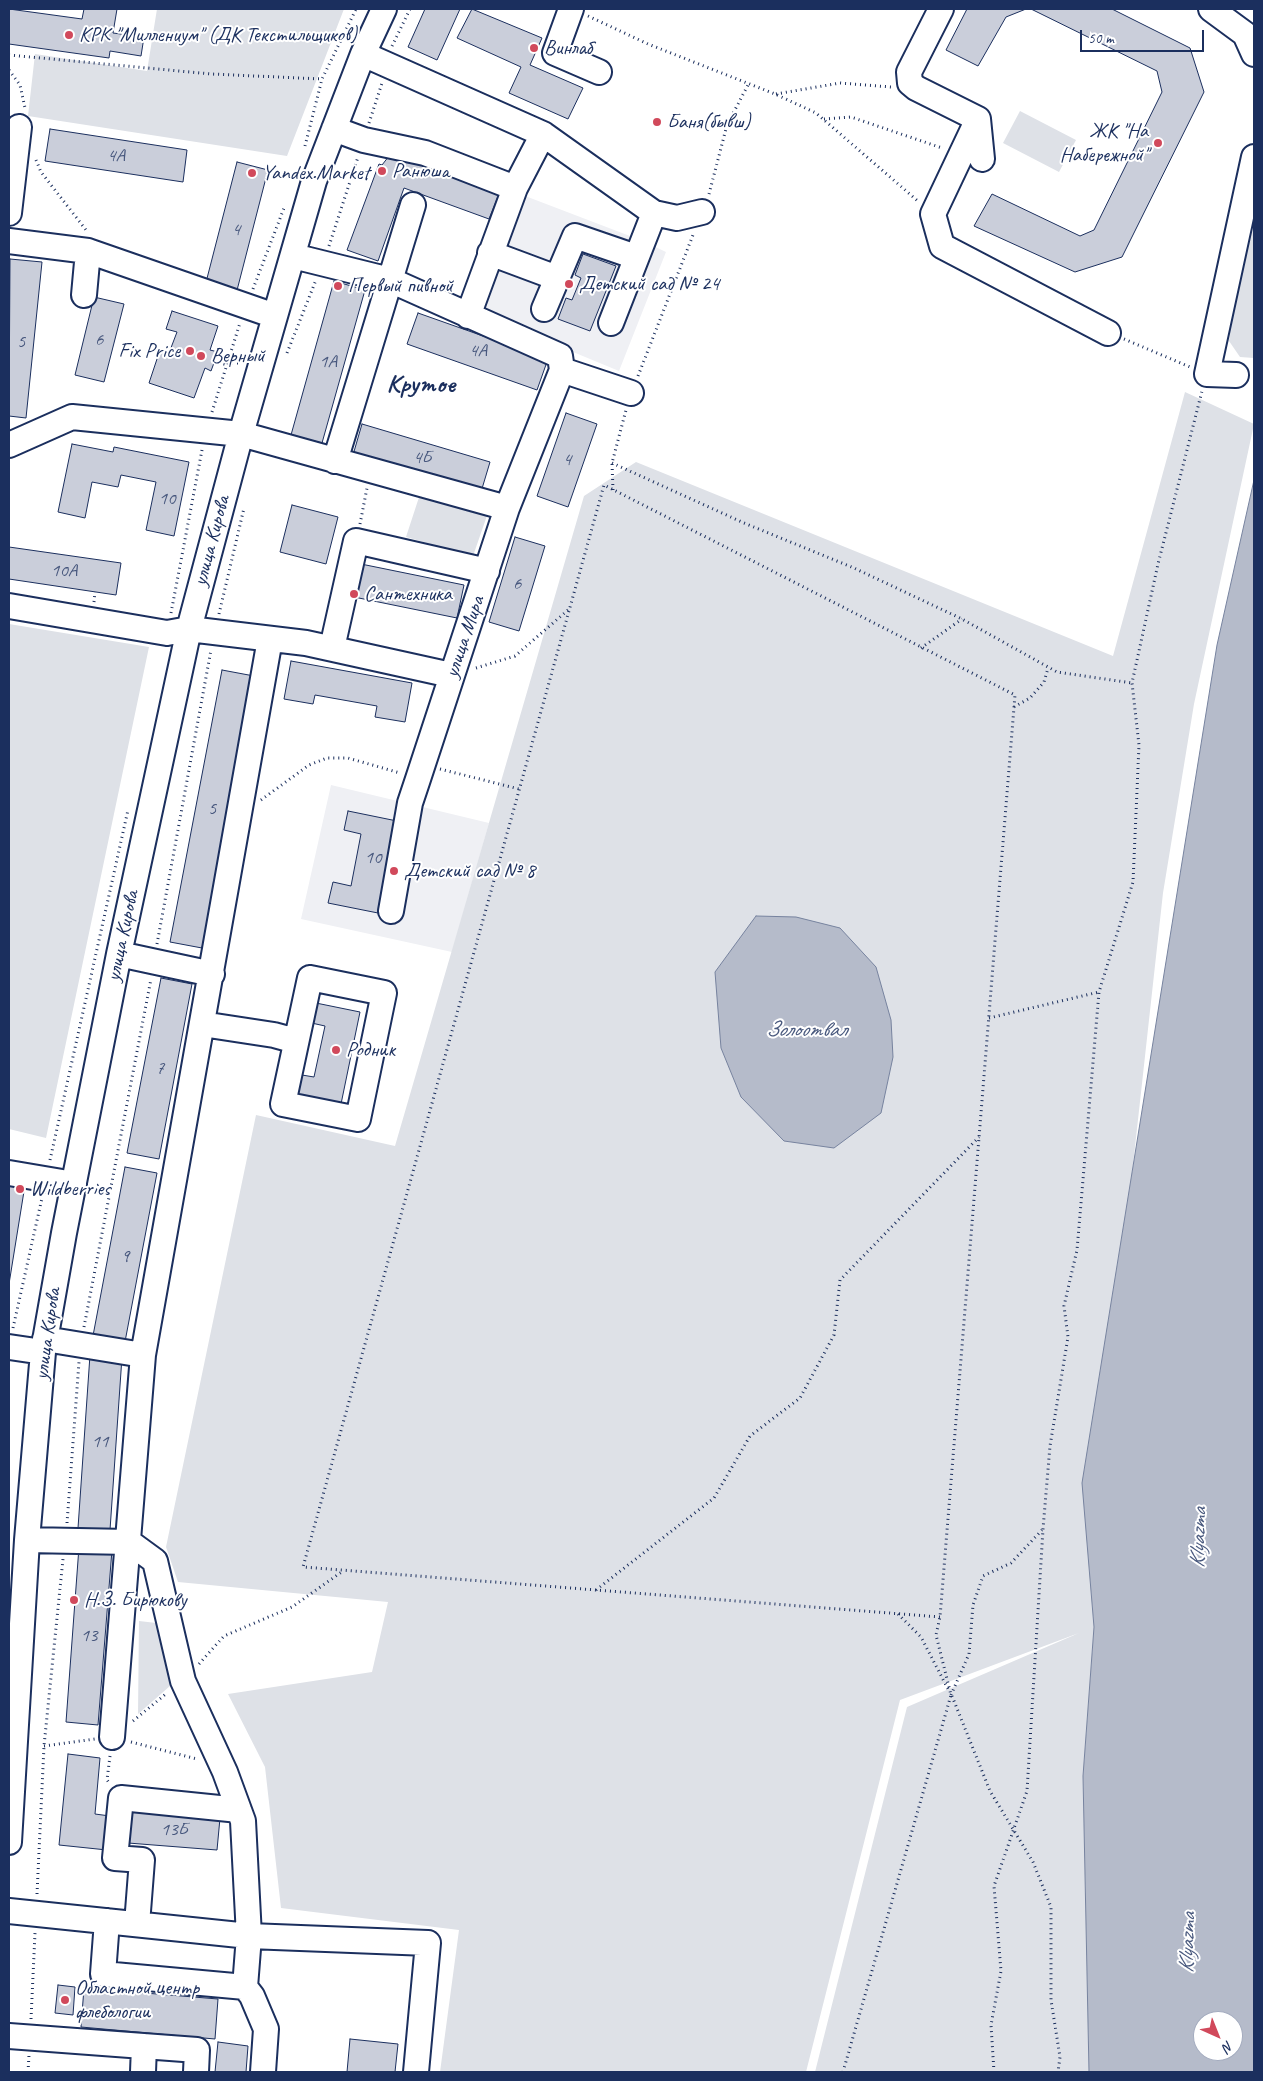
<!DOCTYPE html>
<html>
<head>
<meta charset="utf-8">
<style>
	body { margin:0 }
	#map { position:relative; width:1263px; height:2081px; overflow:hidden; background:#fff; font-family:Caveat,sans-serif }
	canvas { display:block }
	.frame { position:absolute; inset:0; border:10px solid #1b2f5e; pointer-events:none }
	.north { position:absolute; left:1193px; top:2011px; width:50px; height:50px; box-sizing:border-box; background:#fff; border:1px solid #a4acbf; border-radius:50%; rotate:136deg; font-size:14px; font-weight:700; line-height:20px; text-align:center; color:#1b2f5e }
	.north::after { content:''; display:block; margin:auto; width:18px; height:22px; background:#d1495b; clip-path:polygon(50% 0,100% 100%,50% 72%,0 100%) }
	.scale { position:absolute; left:1080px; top:30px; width:124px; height:22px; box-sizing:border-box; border:2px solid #1b2f5e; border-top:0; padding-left:6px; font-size:15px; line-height:18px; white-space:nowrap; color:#1b2f5e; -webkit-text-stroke:4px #fff; paint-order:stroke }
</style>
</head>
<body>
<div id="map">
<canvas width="1263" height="2081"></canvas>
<div class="frame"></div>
<div class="north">N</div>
<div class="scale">50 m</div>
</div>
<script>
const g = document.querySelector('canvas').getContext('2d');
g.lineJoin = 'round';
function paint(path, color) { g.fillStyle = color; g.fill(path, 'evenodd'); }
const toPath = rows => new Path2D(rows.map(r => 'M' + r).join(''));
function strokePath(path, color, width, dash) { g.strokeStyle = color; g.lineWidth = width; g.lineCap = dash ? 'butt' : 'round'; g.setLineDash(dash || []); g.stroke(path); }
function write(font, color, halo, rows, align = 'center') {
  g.font = font + ' Caveat,sans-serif'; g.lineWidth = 4; g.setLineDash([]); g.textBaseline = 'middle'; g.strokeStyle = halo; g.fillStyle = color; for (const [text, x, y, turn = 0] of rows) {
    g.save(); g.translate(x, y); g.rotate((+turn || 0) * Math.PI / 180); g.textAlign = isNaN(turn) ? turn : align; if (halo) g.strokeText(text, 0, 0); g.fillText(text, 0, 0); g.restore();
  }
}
const built = toPath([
	[520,194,643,241,666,252,619,371,474,311],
	[331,785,489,823,452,952,301,919]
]);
const green = toPath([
	[157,9,344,9,287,156,28,116,35,54,147,71],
	[1020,111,1076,140,1059,172,1003,143],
	[1254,218,1254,358,1240,357,1229,341,1232,315],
	[1185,392,1254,424,1194,704,1163,893,1132,1174,1083,1479,1094,1627,1083,1776,1089,2072,815,2072,907,1707,1079,1633,900,1700,806,2072,440,2072,459,1930,281,1908,265,1767,228,1694,372,1672,388,1602,178,1582,166,1547,256,1115,395,1146,584,496,636,462,1113,656],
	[422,488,490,507,473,556,406,537],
	[9,624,149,647,46,1138,9,1129],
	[139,1621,165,1624,178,1679,138,1714]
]);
const water = toPath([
	[1254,480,1254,2072,1089,2072,1083,1776,1094,1627,1082,1483,1217,645,1254,480],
	[1203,2021,1233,2021,1233,2051,1203,2051,1203,2021],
	[756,916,796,917,840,928,876,967,891,1020,893,1057,881,1113,834,1148,784,1141,741,1097,721,1048,715,972,756,916]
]);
const building = toPath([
	[9,9,82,19,84,9,117,9,113,33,144,37,141,56,110,51,109,58,9,44,9,9],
	[425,9,460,9,437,60,408,47,425,9],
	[472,9,542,38,530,65,583,88,568,119,509,93,521,67,457,38,472,9],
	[967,9,1026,9,1006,17,978,66,946,50,967,9],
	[1031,9,1112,9,1190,48,1204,92,1122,257,1075,272,974,226,992,194,1080,236,1094,230,1162,92,1157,71,1031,9],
	[50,129,187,150,183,182,45,161,50,129],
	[403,153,501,189,489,219,404,188,378,261,347,250,379,164,382,165,389,156,403,153],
	[237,162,268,170,235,298,204,290,237,162],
	[583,254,616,266,590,331,558,319,566,298,572,300,581,278,575,275,583,254],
	[10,259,42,262,26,418,9,416,10,259],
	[334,281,365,290,322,443,291,435,334,281],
	[94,297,124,304,104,382,75,375,94,297],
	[172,311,218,326,210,350,218,352,211,371,205,368,194,398,149,383,160,350,169,353,177,332,166,329,172,311],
	[418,313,548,359,537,390,407,344,418,313],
	[566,413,597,424,568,507,537,496,566,413],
	[362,424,490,462,481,492,353,455,362,424],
	[72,444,113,452,114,447,189,462,174,536,146,530,156,482,121,475,118,487,92,482,85,518,58,512,72,444],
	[292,505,338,517,326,564,280,552,292,505],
	[515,537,545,546,519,631,489,622,515,537],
	[9,547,121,563,116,595,9,579,9,547],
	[356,563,464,585,457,618,349,596,356,563],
	[291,661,412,683,405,722,375,717,377,706,315,695,313,704,284,699,291,661],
	[222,670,254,676,202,948,170,942,222,670],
	[348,811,397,821,378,913,328,903,333,882,351,886,361,834,344,830,348,811],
	[161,978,192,984,159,1159,127,1153,161,978],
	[311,1002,360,1012,341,1104,291,1094,296,1074,314,1077,325,1026,307,1022,311,1002],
	[125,1167,157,1173,124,1347,92,1341,125,1167],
	[9,1182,25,1185,9,1284,9,1182],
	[90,1355,122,1357,110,1530,78,1528,90,1355],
	[79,1547,112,1550,98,1725,66,1722,79,1547],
	[68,1754,100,1758,95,1814,110,1816,107,1850,59,1845,68,1754],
	[131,1811,220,1818,217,1850,128,1843,131,1811],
	[58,1985,75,1987,73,2015,55,2013,58,1985],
	[84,1988,218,1999,215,2039,81,2027,84,1988],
	[350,2039,398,2044,395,2072,347,2072,350,2039],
	[218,2042,248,2046,246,2072,215,2072,218,2042]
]);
const path = toPath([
	[588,16,648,44,775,94,816,113,919,202],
	[392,46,410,9],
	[9,55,211,74,322,79],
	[9,70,20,85,25,108],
	[776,94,840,83,891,87],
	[824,119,851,117,942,148],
	[369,123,382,83],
	[305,146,322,79,356,9],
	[36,160,41,172,86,230],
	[709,194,727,125,749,83],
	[329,246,358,157],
	[253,289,284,208],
	[1124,339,1190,367],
	[287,353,316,280],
	[214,361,227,365],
	[227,363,242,363],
	[638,376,693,235],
	[212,412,240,323],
	[612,463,744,523,854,568,962,619,1057,672,1132,683],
	[613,490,612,463,626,410],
	[360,524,367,488],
	[94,602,95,592],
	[171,613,202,450],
	[219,614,244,508],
	[921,648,962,619],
	[476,668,515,656,568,610],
	[1014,707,1030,698,1044,682,1048,668],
	[440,769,519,789],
	[261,800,309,765,327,758,348,758,400,773],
	[157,944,211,650],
	[989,1018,1099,992],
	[50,1160,128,810],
	[84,1327,151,979],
	[13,1328,42,1198],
	[67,1523,79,1362],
	[596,1590,714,1498,750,1436,800,1398,834,1335,840,1280,979,1137],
	[898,1614,921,1637,948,1689],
	[199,1664,224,1636,292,1607,343,1571],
	[951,1695,969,1654,973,1605,983,1576,1011,1563,1042,1530],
	[952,1696,990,1791,1033,1862,1051,1907,1051,2000,1060,2057,1058,2072],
	[133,1721,167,1693],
	[131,1742,197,1759],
	[44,1746,95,1739],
	[110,1756,107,1780,110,1784],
	[37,1894,44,1746,63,1559],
	[31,2019,35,1933],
	[28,2072,29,2055],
	[843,2072,951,1695,936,1635,940,1617,1015,695,604,485,303,1567,940,1617],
	[994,2072,991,2025,1001,1971,994,1886,1027,1791,1043,1529,1050,1446,1068,1337,1064,1306,1077,1250,1099,992,1133,882,1139,745,1132,683,1158,564,1202,391]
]);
const minor = toPath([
	[571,9,555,53,599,72],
	[941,9,909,72,910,83,916,88,978,119,933,214,942,246,1108,333],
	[1211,9,1245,34,1254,54],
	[363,54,543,134,654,213,677,218,702,212],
	[978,119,982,159],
	[334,129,364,140,425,153,515,188],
	[9,213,19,127],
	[9,241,88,251,275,316],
	[490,253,557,278],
	[293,256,390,280,560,356,562,370,631,393],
	[84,295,88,251],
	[544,309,575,236,636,257],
	[468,316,515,188,543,134],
	[611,323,654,213],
	[1236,375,1207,374,1254,157],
	[9,445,72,417,241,434,507,508],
	[335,461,413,205],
	[9,606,167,633,189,629,306,643,451,675],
	[332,648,356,541,487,571],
	[391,911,410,803,418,779,507,508,562,370],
	[119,954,212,974],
	[310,978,384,993,358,1119,283,1104,310,978],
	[202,1024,274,1035,296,1041],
	[9,1173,74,1184],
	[45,1339,143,1355],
	[9,1347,43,1352],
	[27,1540,129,1542,155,1561,183,1681,225,1772,243,1821,249,1936,245,1987,252,1996,266,2029,263,2072],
	[112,1737,143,1355,270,639],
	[9,1842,27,1540,43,1352,64,1233,119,954,189,629,241,434,314,181,363,54,384,9],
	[9,1911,249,1936,428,1943,416,2072],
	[107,1921,103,1974,245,1987],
	[137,1924,142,1860,115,1858,121,1798,239,1810],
	[9,2036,197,2050,196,2072],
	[143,2072,144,2046]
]);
const markers = [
	[69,35,5,"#d1495b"],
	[534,48,5,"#d1495b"],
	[657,122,5,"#d1495b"],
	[1158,143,5,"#d1495b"],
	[382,171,5,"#d1495b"],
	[252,173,5,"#d1495b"],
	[569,284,5,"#d1495b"],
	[338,286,5,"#d1495b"],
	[190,351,5,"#d1495b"],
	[201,356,5,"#d1495b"],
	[354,594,5,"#d1495b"],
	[394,871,5,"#d1495b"],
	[336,1050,5,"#d1495b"],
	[20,1189,5,"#d1495b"],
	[74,1600,5,"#d1495b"],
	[65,2000,5,"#d1495b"]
];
const numberNames = [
	["4А",116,156],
	["4",236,230],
	["6",99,340],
	["5",21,342],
	["4А",478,351],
	["1А",328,362],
	["4Б",422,458],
	["4",567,460],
	["10",167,499],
	["10А",64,571],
	["6",517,584],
	["5",212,809],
	["10",373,858],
	["7",160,1069],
	["9",125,1257],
	["11",100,1442],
	["13",89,1636],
	["13Б",174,1830]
];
const poiNames = [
	["КРК \"Миллениум\" (ДК Текстильщиков)",79,35],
	["Винлаб",544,48],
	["Баня(бывш)",667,122],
	["ЖК \"На",1148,131,"right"],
	["Набережной\"",1148,155,"right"],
	["Ранюша",392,171],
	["Yandex.Market",262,173],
	["Детский сад № 24",579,284],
	["Первый пивной",348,286],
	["Fix Price",180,351,"right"],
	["Верный",211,356],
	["Сантехника",364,594],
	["Детский сад № 8",404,871],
	["Родник",346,1050],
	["Wildberries",30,1189],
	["Н.З. Бирюкову",84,1600],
	["Областной центр",75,1988],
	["флебологии",75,2012]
];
const streetNames = [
	["улица Кирова",212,541,-75],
	["улица Мира",465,637,-71],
	["улица Кирова",123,936,-78],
	["улица Кирова",48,1334,-82]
];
const waterNames = [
	["Золоотвал",806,1030],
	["Klyazma",1199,1538,-88],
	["Klyazma",1188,1943,-88]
];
const districtNames = [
	["Крутое",421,385]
];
paint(built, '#eff0f4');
paint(green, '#dee1e7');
paint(water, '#b5bbca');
strokePath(water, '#77839f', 1);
paint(building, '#caceda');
strokePath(building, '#1b2f5e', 1);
strokePath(minor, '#1b2f5e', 28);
strokePath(path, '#1b2f5e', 3, [1, 4]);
strokePath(minor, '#fff', 24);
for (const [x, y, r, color] of markers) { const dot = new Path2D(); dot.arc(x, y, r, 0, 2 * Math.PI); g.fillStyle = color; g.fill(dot); strokePath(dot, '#fff', 2); }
write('19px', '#47577d', null, numberNames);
write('21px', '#1b2f5e', '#fff', poiNames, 'left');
write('21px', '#1b2f5e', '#fff', streetNames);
write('italic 22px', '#49597e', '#fff', waterNames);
write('bold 26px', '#1b2f5e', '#fff', districtNames);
</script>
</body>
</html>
